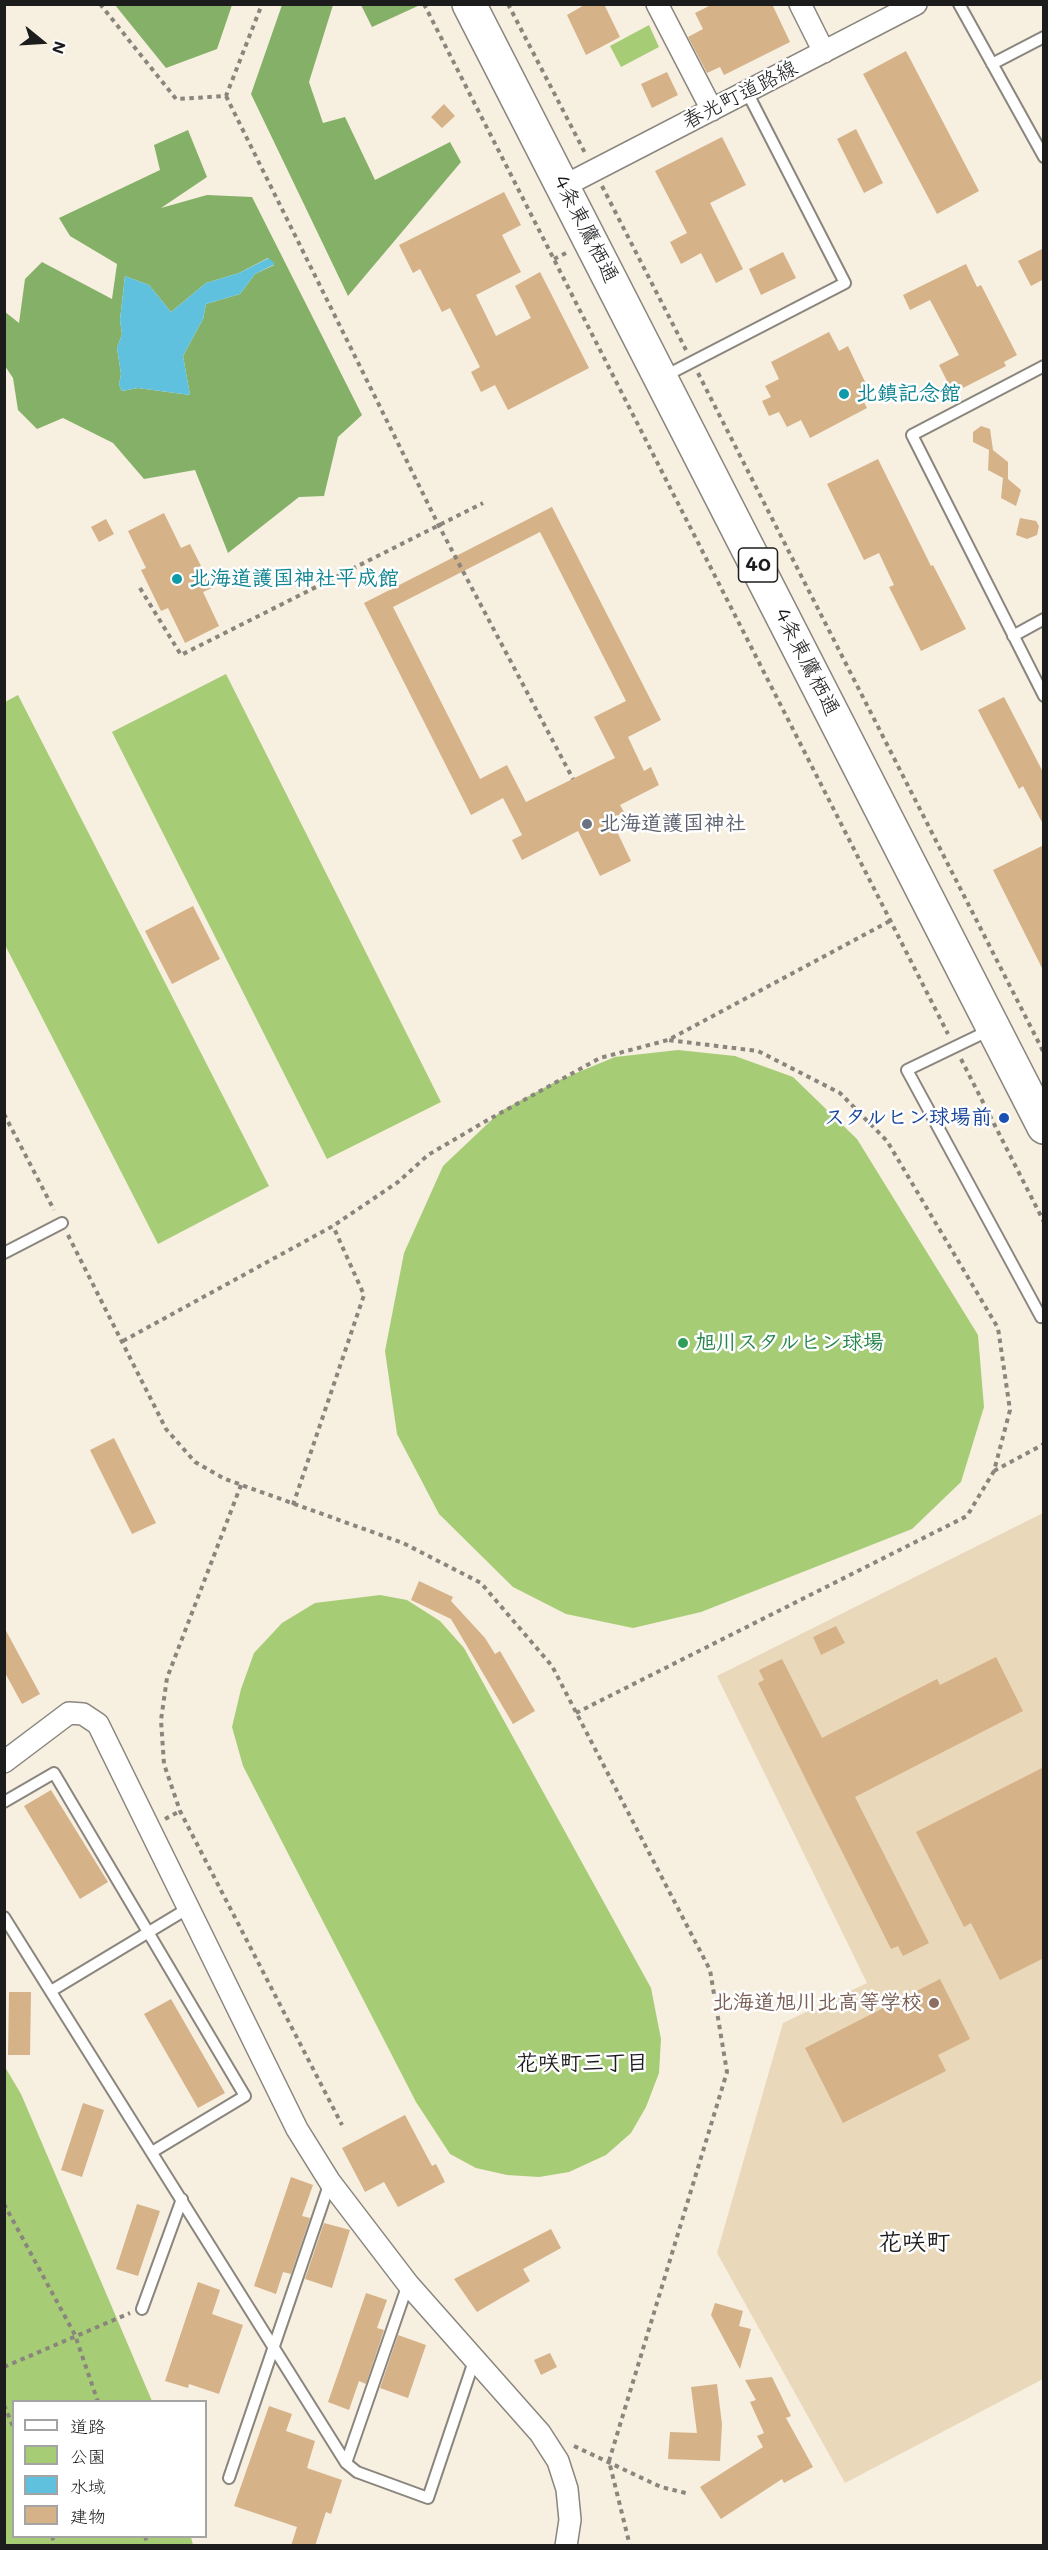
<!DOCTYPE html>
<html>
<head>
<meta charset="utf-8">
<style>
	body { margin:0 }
	#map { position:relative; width:1048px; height:2550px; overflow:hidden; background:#f7efe0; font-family:Mali,"Klee One",sans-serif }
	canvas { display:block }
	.frame { position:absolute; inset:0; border:6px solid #1c1c1c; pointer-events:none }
	.legend { position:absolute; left:12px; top:2400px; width:195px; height:138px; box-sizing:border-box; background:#fff; border:2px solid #a4a4a4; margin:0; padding:8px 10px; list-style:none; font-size:18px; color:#1c1c1c }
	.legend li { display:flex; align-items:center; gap:12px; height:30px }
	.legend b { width:30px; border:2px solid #a4a4a4 }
	.north { position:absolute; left:12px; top:12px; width:60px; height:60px; -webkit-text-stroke:4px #fff; paint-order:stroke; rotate:108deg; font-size:16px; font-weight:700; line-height:24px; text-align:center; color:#1c1c1c }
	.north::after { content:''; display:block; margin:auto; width:21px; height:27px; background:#1c1c1c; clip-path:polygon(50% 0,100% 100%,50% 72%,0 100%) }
</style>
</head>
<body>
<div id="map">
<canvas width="1048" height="2550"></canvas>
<div class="frame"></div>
<ul class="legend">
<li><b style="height:8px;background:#fff"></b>道路</li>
<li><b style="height:16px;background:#a7cc76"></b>公園</li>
<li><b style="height:16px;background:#5fc1dd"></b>水域</li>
<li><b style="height:16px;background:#d6b289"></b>建物</li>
</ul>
<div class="north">N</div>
</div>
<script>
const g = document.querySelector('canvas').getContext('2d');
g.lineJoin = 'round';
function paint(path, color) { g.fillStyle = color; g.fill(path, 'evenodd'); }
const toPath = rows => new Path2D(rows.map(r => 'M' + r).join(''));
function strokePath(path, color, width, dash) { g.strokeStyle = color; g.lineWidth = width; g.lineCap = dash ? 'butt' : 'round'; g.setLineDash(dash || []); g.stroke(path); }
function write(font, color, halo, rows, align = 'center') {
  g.font = font + ' Mali,"Klee One",sans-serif'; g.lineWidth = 5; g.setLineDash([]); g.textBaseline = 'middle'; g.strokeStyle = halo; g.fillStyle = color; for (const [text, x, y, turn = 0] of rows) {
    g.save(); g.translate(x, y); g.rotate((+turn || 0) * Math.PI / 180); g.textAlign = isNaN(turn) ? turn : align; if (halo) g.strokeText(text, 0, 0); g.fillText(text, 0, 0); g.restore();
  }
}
const built = toPath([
	[1043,1513,1043,2379,845,2483,717,2253,783,2023,867,1983,717,1676]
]);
const green = toPath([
	[649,25,659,47,621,67,610,46],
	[226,674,441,1102,327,1159,112,732],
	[18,695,269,1186,158,1244,5,945,5,702],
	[678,1050,735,1056,793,1077,857,1139,978,1335,984,1407,961,1482,912,1529,701,1612,633,1628,566,1614,513,1587,439,1514,397,1434,385,1351,404,1253,443,1166,501,1111,557,1081,615,1057],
	[380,1595,407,1600,440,1621,464,1648,651,1988,661,2039,659,2073,646,2107,631,2133,606,2155,569,2172,539,2177,507,2175,476,2168,450,2154,416,2102,243,1766,232,1727,241,1689,254,1653,282,1623,315,1603],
	[5,2067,21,2094,152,2401,14,2402,14,2536,191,2537,193,2545,5,2545]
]);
const forest = toPath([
	[115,5,232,5,217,49,166,68],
	[282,5,333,5,309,82,323,123,345,117,375,180,450,142,461,162,348,296,251,94],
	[361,5,420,5,372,27],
	[188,130,207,177,161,208,207,195,252,197,362,415,338,437,324,496,299,497,228,553,195,470,144,479,113,443,63,418,37,429,18,410,13,378,5,366,4,311,19,323,25,279,42,262,112,299,117,264,70,236,59,218,160,170,154,145],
	[268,258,274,265,255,274,240,294,206,304,203,319,183,356,190,395,138,388,122,391,119,385,121,374,117,348,122,334,120,320,125,276,149,285,171,312,206,283,239,273]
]);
const water = toPath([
	[269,258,275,264,255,274,240,294,206,304,203,319,183,356,190,395,138,388,122,391,119,385,121,374,117,348,122,334,120,320,125,276,149,285,171,312,206,283,239,273]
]);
const building = toPath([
	[586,4,604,4,620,37,586,55,567,15],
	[713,4,772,4,790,42,724,75,720,67,707,73,688,37,703,29,695,13],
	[906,51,979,191,937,214,863,74],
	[667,72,678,95,652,108,641,84],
	[444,104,455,116,442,128,431,117],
	[856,129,883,183,864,193,837,139],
	[722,137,746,185,710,203,743,269,716,283,701,253,681,264,670,242,687,233,655,171],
	[504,192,521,225,502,235,521,272,476,295,496,336,531,318,515,286,540,272,589,368,508,410,495,385,481,392,471,372,480,367,450,308,442,312,420,269,413,273,399,245],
	[1044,248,1044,279,1031,286,1018,261],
	[783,252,796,278,761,295,749,269],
	[966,264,977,287,981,285,1017,355,1004,362,1006,366,959,390,957,386,951,389,939,365,959,355,930,300,910,310,903,295],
	[829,332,839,351,848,346,867,386,858,390,867,408,810,438,801,420,787,427,779,412,769,416,762,401,771,397,765,386,779,379,771,362],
	[981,426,990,429,993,450,1008,462,1008,479,1021,490,1016,506,1001,498,1003,478,988,470,989,450,973,442,973,432],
	[878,459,931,566,933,565,966,629,921,651,889,587,894,585,879,553,864,560,827,484],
	[552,507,661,720,628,737,644,771,651,767,659,785,620,805,624,812,611,819,631,861,600,876,578,831,522,860,512,840,522,835,503,798,471,815,364,603],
	[540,532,626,701,594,717,615,758,526,802,507,765,480,779,393,607],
	[164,513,181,548,190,544,212,588,203,592,219,626,185,643,168,608,161,611,141,570,146,568,128,531],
	[1020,518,1036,521,1039,526,1037,535,1027,539,1016,535],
	[106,519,114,534,99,542,91,527],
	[1004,697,1044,774,1044,826,1023,786,1019,789,978,710],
	[1044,845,1044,972,993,870],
	[193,906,220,959,172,984,145,931],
	[114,1438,156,1523,132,1534,90,1450],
	[419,1581,453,1597,451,1601,485,1638,495,1654,500,1651,535,1711,513,1724,451,1619,411,1600],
	[836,1626,845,1643,821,1655,813,1637],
	[4,1627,40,1694,22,1704,4,1671],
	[996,1657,1023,1711,855,1797,929,1943,903,1956,898,1946,891,1949,813,1794,758,1683,764,1680,759,1670,782,1659,822,1738,937,1679,940,1685],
	[1044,1767,1044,1958,1000,1980,971,1923,964,1927,916,1832],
	[51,1790,108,1882,80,1899,24,1806],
	[940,1979,970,2039,938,2055,946,2071,843,2123,805,2048],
	[9,1992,31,1992,30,2055,8,2055],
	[171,1999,225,2093,198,2108,144,2014],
	[83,2103,104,2110,82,2177,61,2170],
	[405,2115,432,2166,436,2164,445,2182,398,2207,384,2182,365,2192,342,2148],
	[291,2177,313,2185,302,2216,310,2218,291,2274,283,2272,276,2294,254,2286],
	[137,2204,160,2211,138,2276,116,2269],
	[324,2223,350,2230,332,2288,305,2279],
	[551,2229,561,2248,523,2269,530,2281,477,2312,454,2279],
	[198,2282,220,2290,212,2314,243,2325,219,2394,189,2384,188,2388,165,2381],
	[366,2293,387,2300,377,2328,384,2330,366,2384,359,2381,349,2410,328,2402],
	[715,2303,743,2311,739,2326,751,2329,740,2369,711,2315],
	[398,2335,426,2345,408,2398,380,2388],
	[550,2353,557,2367,541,2375,534,2360],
	[772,2377,791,2416,786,2418,813,2467,784,2483,782,2479,721,2519,700,2487,763,2447,757,2436,764,2433,750,2402,756,2400,745,2380],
	[717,2384,722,2424,720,2461,668,2459,670,2432,697,2433,691,2387],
	[269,2406,292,2414,286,2431,315,2441,307,2468,342,2480,331,2514,326,2512,315,2546,291,2546,297,2527,234,2506]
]);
const path = toPath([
	[100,4,176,99,226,96,262,4],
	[424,4,948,1034],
	[508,4,585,153],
	[226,96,439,526,573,779],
	[602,186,686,350],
	[554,259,566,253],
	[698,373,1044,1053],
	[140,588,181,655,483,503],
	[961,1059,1044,1222],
	[4,1114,54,1210],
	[68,1235,166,1429,195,1462,225,1479,403,1543,481,1583,552,1666,710,1970,727,2072,609,2461,630,2546],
	[123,1341,333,1226,398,1182,428,1155,486,1121,600,1058,668,1040,890,921],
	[994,1471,1044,1444],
	[241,1485,167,1678,161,1720,164,1764,180,1811,342,2125],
	[293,1505,364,1295,333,1226],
	[576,1713,967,1516,994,1471,1010,1410,998,1328,887,1141,840,1093,758,1051,668,1040],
	[165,1819,180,1811],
	[4,2204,75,2335,98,2402],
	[4,2367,130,2313],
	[4,2405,14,2429],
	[574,2446,661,2487,690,2494],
	[52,2536,55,2546],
	[145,2536,148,2546]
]);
const service = toPath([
	[959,4,1044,157],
	[992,64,1044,37],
	[1044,366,912,435,1044,696],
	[663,377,845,283,747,92],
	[1013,636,1044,619],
	[990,1030,907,1070,1041,1317,1044,1316],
	[4,1253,62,1223],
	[4,1802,54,1773,245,2096,152,2152],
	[4,1917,346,2463,357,2472,428,2498,475,2358],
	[51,1991,187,1909],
	[142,2309,182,2199],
	[346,2463,408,2284],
	[229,2478,330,2182]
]);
const minor = toPath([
	[657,4,712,110],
	[800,4,824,52],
	[564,186,916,4],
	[4,1762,69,1713,83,1714,98,1724,297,2129,330,2182,408,2284,540,2433,558,2461,567,2489,570,2520,566,2546]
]);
const trunk = toPath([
	[469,4,1044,1127]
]);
const markers = [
	[844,394,6,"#0f9aa8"],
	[177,579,6,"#0f9aa8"],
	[587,824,6,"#6b7280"],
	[1004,1118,6,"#1a4fb4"],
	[683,1343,6,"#2e9e5b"],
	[934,2003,6,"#8d6e63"]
];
const shields = [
	[758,565,39]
];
const shieldNames = [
	["40",758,565]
];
const streetNames = [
	["春光町道路線",740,95,-27],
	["4条東鷹栖通",586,229,63],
	["4条東鷹栖通",807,662,63]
];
const cultureNames = [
	["北鎮記念館",856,394],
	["北海道護国神社平成館",189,579]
];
const worshipNames = [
	["北海道護国神社",599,824]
];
const transitNames = [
	["スタルヒン球場前",992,1118]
];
const leisureNames = [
	["旭川スタルヒン球場",695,1343]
];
const educationNames = [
	["北海道旭川北高等学校",922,2003]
];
const neighbourhoodNames = [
	["花咲町三丁目",582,2063]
];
const quarterNames = [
	["花咲町",914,2243]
];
paint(built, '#e9d9ba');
paint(green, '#a7cc76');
paint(forest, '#85b067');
paint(water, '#5fc1dd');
paint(building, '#d6b289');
strokePath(service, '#8a867e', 14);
strokePath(minor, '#8a867e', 24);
strokePath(trunk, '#8a867e', 36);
strokePath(path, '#8a867e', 4, [4.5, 4.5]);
strokePath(service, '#fff', 10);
strokePath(minor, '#fff', 21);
strokePath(trunk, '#fff', 33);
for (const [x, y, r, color] of markers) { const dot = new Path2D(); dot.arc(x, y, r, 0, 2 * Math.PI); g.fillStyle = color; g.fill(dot); strokePath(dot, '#fff', 2); }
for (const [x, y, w] of shields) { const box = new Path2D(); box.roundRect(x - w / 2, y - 17, w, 34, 4.5); g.fillStyle = '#fff'; g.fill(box); strokePath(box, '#1c1c1c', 1.5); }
write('bold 20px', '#1c1c1c', null, shieldNames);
write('21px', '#1c1c1c', '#fff', streetNames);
write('bold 21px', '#0d838f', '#fff', cultureNames, 'left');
write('bold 21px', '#5b616d', '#fff', worshipNames, 'left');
write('bold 21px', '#164399', '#fff', transitNames, 'right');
write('bold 21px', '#27864d', '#fff', leisureNames, 'left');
write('bold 21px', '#785e54', '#fff', educationNames, 'right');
write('bold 22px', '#1c1c1c', '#fff', neighbourhoodNames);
write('bold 24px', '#1c1c1c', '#fff', quarterNames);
</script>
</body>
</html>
